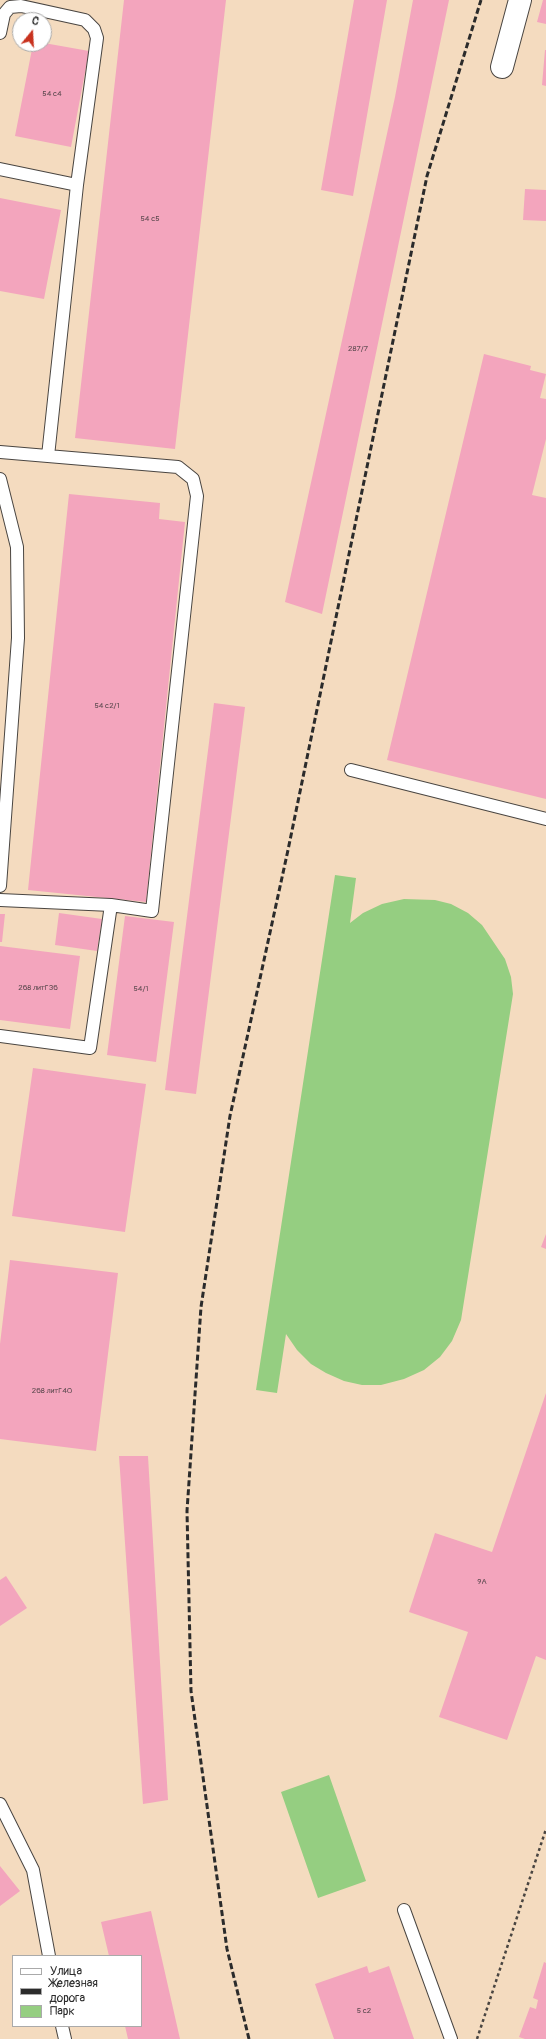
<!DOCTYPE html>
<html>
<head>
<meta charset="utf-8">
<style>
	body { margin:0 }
	#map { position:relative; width:546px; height:2039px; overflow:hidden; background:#f4dbbf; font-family:Pangolin,sans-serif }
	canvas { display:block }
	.legend { position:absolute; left:12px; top:1955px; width:130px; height:72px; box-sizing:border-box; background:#fff; border:1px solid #aaa; margin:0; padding:5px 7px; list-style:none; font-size:12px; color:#2b2b2b }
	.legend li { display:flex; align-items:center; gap:8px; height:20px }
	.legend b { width:20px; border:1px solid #aaa }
	.north { position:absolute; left:12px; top:12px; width:40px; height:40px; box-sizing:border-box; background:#fff; border:1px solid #aaa; border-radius:50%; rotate:18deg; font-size:11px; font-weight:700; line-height:16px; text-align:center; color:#2b2b2b }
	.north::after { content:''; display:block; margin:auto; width:14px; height:18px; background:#c8321e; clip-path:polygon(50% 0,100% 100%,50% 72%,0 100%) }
</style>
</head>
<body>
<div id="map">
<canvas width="546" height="2039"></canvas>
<ul class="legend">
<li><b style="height:5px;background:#fff"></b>Улица</li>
<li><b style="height:5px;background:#2b2b2b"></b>Железная дорога</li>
<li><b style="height:11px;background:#95ce81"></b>Парк</li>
</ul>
<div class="north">С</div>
</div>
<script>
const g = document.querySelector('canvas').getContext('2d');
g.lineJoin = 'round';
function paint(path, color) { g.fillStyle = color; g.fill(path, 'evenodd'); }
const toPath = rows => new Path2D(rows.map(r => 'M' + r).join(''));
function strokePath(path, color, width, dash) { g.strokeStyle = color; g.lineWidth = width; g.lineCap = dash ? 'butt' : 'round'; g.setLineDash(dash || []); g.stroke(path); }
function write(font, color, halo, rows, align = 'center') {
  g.font = font + ' Pangolin,sans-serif'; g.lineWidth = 3.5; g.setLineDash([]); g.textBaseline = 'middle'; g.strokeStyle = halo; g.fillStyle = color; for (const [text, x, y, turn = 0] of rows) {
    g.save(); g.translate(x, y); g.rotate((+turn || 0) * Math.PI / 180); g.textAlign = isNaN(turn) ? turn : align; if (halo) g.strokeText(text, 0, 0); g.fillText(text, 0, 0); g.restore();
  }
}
const green = toPath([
	[335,875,356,878,350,923,363,913,382,904,404,899,435,900,451,904,468,913,482,925,505,959,511,977,513,994,461,1320,452,1341,440,1357,424,1370,404,1379,381,1385,362,1385,344,1381,326,1373,311,1364,297,1350,286,1334,277,1393,256,1390],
	[329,1775,366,1881,318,1898,281,1792]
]);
const building = toPath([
	[124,0,226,0,175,449,75,438],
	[354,0,387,0,353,196,321,190],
	[413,0,449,0,322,614,285,602,395,97],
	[543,0,546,0,546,24,537,22],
	[44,43,89,51,71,147,15,136,33,44,44,44],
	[545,50,546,50,546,86,542,85],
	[525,189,546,190,546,221,523,220],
	[0,198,61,210,44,299,0,291],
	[484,354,531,366,530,370,546,374,540,398,546,399,546,439,532,495,546,498,546,799,387,760],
	[69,494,160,503,159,519,185,522,146,902,28,890],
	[214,703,245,707,196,1094,165,1090],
	[59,913,102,919,97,951,55,945],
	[0,914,5,914,2,942,0,942],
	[125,916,174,922,156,1062,107,1055],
	[0,946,80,956,70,1029,0,1020],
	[33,1068,146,1084,125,1232,12,1216],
	[546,1234,546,1249,541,1247],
	[10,1260,118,1273,96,1451,0,1439,0,1344],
	[546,1393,546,1660,536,1656,507,1740,439,1717,468,1632,409,1612,435,1533,492,1552],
	[119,1456,148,1456,168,1800,143,1804],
	[6,1576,27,1608,0,1626,0,1580],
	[0,1866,20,1891,0,1906],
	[151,1911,180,2039,128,2039,125,2026,141,2026,141,1956,109,1956,101,1922],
	[544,1962,546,1963,546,2039,525,2039,519,2037,530,2007,536,2009,538,2000,533,1998],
	[367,1966,369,1973,389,1966,414,2039,334,2039,315,1984]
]);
const path = toPath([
	[477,2039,546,1829]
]);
const lane = toPath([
	[0,33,4,14,10,7,21,6,85,20,94,29,97,38,77,185,48,456],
	[0,169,77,185],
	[0,452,178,467,193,479,197,496,152,911,111,905,90,1048,0,1036],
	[0,479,17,547,18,638,0,886],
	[351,770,546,819],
	[0,900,111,905],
	[0,1804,33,1870,49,1956],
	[404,1910,451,2039],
	[62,2026,65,2039]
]);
const street = toPath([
	[502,67,520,0]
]);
const rail = toPath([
	[249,2039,227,1949,191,1691,187,1511,201,1307,230,1116,288,850,427,176,481,0]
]);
const numberNames = [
	["54 с4",52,94],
	["54 с5",150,219],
	["287/7",358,349],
	["54 с2/1",107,706],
	["268 литГ36",38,988],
	["54/1",141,989],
	["268 литГ40",52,1391],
	["9А",482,1582],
	["5 с2",364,2011]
];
paint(green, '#95ce81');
paint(building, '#f3a5bd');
strokePath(lane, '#494541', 14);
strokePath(street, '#494541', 24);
strokePath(path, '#494541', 2.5, [3, 3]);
strokePath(lane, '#fff', 12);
strokePath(street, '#fff', 22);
strokePath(rail, '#2b2b2b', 3, [6, 3]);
write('8px', '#5d4a50', null, numberNames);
</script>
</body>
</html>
